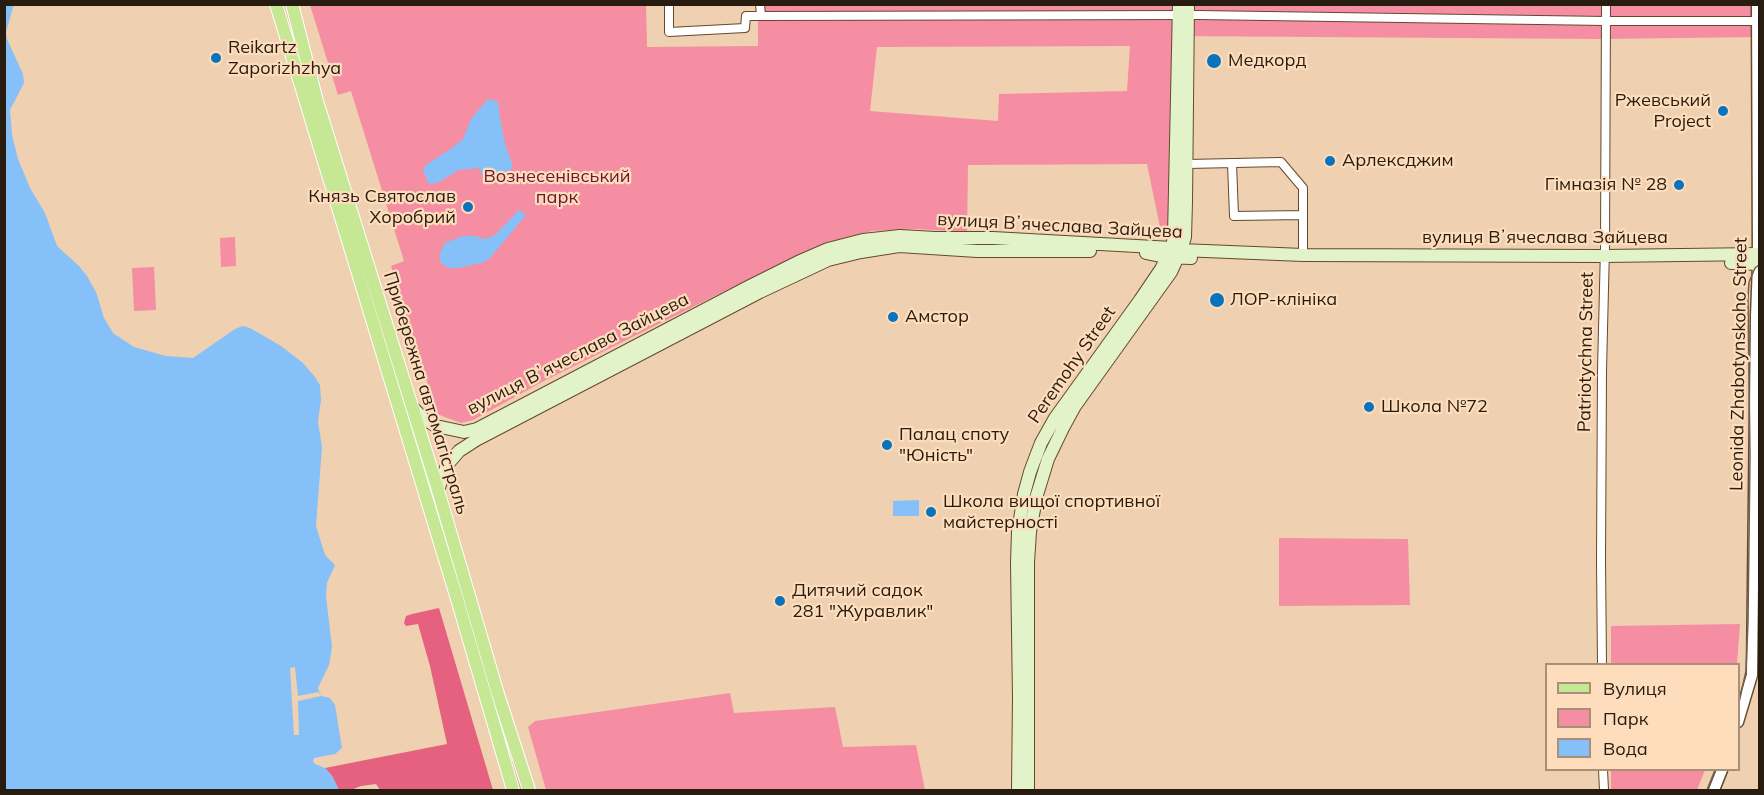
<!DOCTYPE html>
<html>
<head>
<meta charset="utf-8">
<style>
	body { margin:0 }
	#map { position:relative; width:1764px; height:795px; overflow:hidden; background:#efd0b0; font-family:Mulish,sans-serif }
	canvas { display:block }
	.frame { position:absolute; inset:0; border:6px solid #271c0f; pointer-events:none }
	.legend { position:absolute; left:1545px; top:663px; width:195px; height:108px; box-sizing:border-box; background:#fdddbc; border:2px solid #a79077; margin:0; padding:8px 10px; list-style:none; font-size:18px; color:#271c0f }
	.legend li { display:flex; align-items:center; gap:12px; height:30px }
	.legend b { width:30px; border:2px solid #a79077 }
</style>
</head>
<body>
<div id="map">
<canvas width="1764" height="795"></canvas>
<div class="frame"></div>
<ul class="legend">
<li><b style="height:8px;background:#c6e794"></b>Вулиця</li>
<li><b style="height:16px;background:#f58ea2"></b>Парк</li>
<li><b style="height:16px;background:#86c0f8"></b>Вода</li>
</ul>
</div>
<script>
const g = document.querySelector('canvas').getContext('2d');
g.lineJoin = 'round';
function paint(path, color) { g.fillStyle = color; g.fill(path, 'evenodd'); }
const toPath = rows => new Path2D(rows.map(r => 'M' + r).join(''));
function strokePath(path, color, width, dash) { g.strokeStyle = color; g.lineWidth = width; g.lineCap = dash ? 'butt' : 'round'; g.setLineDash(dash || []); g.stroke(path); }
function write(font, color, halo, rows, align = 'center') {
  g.font = font + ' Mulish,sans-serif'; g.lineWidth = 4.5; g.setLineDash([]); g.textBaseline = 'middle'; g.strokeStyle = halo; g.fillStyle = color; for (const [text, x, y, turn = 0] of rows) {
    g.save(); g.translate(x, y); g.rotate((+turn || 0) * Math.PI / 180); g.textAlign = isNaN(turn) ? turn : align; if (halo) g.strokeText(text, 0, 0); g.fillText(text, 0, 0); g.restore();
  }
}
const green = toPath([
	[758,4,1759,4,1760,37,1600,39,1172,36,1172,234,1161,232,1147,164,968,165,967,232,916,229,872,231,828,242,757,275,542,382,473,420,461,423,437,414,391,266,404,261,351,91,338,95,310,5,646,5,647,47,758,46],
	[1130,46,1127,91,999,94,998,121,870,111,877,47],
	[280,5,284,5,523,790,517,790],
	[235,237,236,266,221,267,220,238],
	[154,267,156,310,134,311,132,268],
	[1279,538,1408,539,1410,605,1279,606],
	[1740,624,1737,664,1611,664,1611,626],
	[730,693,734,713,835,707,843,747,916,745,925,790,546,790,528,727,535,721],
	[1611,770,1705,770,1697,790,1611,790]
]);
const forest = toPath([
	[439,608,493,790,380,790,376,784,361,786,351,790,339,790,332,776,325,768,447,744,430,666,418,624,406,626,404,623,406,616,412,614]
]);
const water = toPath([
	[14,4,6,32,7,39,23,74,24,83,10,110,12,135,18,159,30,188,45,213,57,246,79,266,87,276,96,292,104,318,113,333,134,347,166,356,193,358,235,329,243,326,250,328,281,346,303,363,315,377,320,385,321,400,318,422,322,447,316,526,325,555,335,565,327,583,326,596,332,647,329,665,318,688,321,696,330,698,335,705,342,748,335,754,314,758,313,761,315,764,325,768,332,776,339,790,5,790,4,5],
	[490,99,498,102,500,118,505,144,512,163,512,168,509,171,483,176,479,168,459,170,437,183,429,184,423,170,426,165,452,148,463,139,471,119,487,100],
	[519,210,526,215,490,258,485,262,458,268,448,268,440,262,440,253,445,243,463,236,475,236,485,239,495,235],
	[919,500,919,516,893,516,893,501]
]);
const pier = toPath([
	[295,667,298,696,319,692,321,696,298,701,299,735,294,735,290,668]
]);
const minor = toPath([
	[669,4,669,32,745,28,746,16,761,16,1198,15,1606,21,1760,21],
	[760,4,761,16],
	[1232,163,1234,216,1303,215],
	[1187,164,1281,162,1303,188,1303,255],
	[1602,664,1601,561,1602,371,1605,247,1606,4],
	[1603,770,1604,790]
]);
const tertiary = toPath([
	[1738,722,1752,675,1756,316,1758,264,1757,4],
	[1714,790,1722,770]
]);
const secondary = toPath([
	[1146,253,1165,257,1191,258],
	[1731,263,1760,264],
	[412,407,424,419,436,426,464,432,477,429,748,287,798,262,828,249,863,240,900,236,935,238,993,238,1172,248,1181,250,1303,255,1604,256,1760,254],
	[438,490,447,465,459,451,476,440,760,292,828,260,861,252,899,246,977,251,1090,251],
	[1018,790,1019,698,1017,563,1018,532,1024,494,1030,472,1041,443,1055,418,1140,300,1161,269,1172,248,1174,236,1179,4],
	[1028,790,1028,562,1030,532,1036,498,1048,459,1063,428,1075,406,1171,272,1181,250,1185,237,1186,202,1188,4]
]);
const primary = toPath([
	[276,4,457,599,513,790],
	[292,4,317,101,438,490,498,694,529,790]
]);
const tram = toPath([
	[1738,707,1746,671,1748,622,1750,456,1748,298,1749,282,1755,268,1760,264],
	[1707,790,1715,770]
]);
const markers = [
	[216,58,6,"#0973be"],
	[1214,61,8,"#0973be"],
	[1723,111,6,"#0973be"],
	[1330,161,6,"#0973be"],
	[1679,185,6,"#0973be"],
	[468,207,6,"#0973be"],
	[1217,300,8,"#0973be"],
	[893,317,6,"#0973be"],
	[1369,407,6,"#0973be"],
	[887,445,6,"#0973be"],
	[931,512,6,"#0973be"],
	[780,601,6,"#0973be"]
];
const poiNames = [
	["Reikartz",228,48],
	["Zaporizhzhya",228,69],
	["Медкорд",1228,61],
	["Ржевський",1711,101,"right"],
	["Project",1711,122,"right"],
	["Арлексджим",1342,161],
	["Гімназія № 28",1667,185,"right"],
	["Князь Святослав",456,197,"right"],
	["Хоробрий",456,218,"right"],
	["ЛОР-клініка",1230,300],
	["Амстор",905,317],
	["Школа №72",1381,407],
	["Палац споту",899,435],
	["\"Юність\"",899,456],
	["Школа вищої спортивної",943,502],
	["майстерності",943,523],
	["Дитячий садок",792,591],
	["281 \"Журавлик\"",792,612]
];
const parkNames = [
	["Вознесенівський",557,177],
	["парк",557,198]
];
const streetNames = [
	["вулиця Вʼячеслава Зайцева",1060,226,3],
	["вулиця Вʼячеслава Зайцева",1545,238],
	["Patriotychna Street",1586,352,-89],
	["вулиця Вʼячеслава Зайцева",578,354,-27],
	["Leonida Zhabotynskoho Street",1739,364,-89],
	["Peremohy Street",1072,365,-55],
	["Прибережна автомагістраль",426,393,73]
];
paint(green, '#f58ea2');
paint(forest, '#e66180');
paint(water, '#86c0f8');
paint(pier, '#efd0b0');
strokePath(minor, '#644a2d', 10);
strokePath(tertiary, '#644a2d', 13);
strokePath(secondary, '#644a2d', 14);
strokePath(primary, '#fff', 14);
strokePath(minor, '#fff', 8);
strokePath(tertiary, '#fff', 10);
strokePath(secondary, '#e2f3ca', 12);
strokePath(primary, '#c6e794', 12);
strokePath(tram, '#74614d', 1.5);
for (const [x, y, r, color] of markers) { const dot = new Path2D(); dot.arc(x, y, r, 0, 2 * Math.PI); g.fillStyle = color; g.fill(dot); strokePath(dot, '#fdddbc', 2); }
write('18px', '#271c0f', '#fdddbc', poiNames, 'left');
write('18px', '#6b1730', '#fdddbc', parkNames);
write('18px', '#271c0f', '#fdddbc', streetNames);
</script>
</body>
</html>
